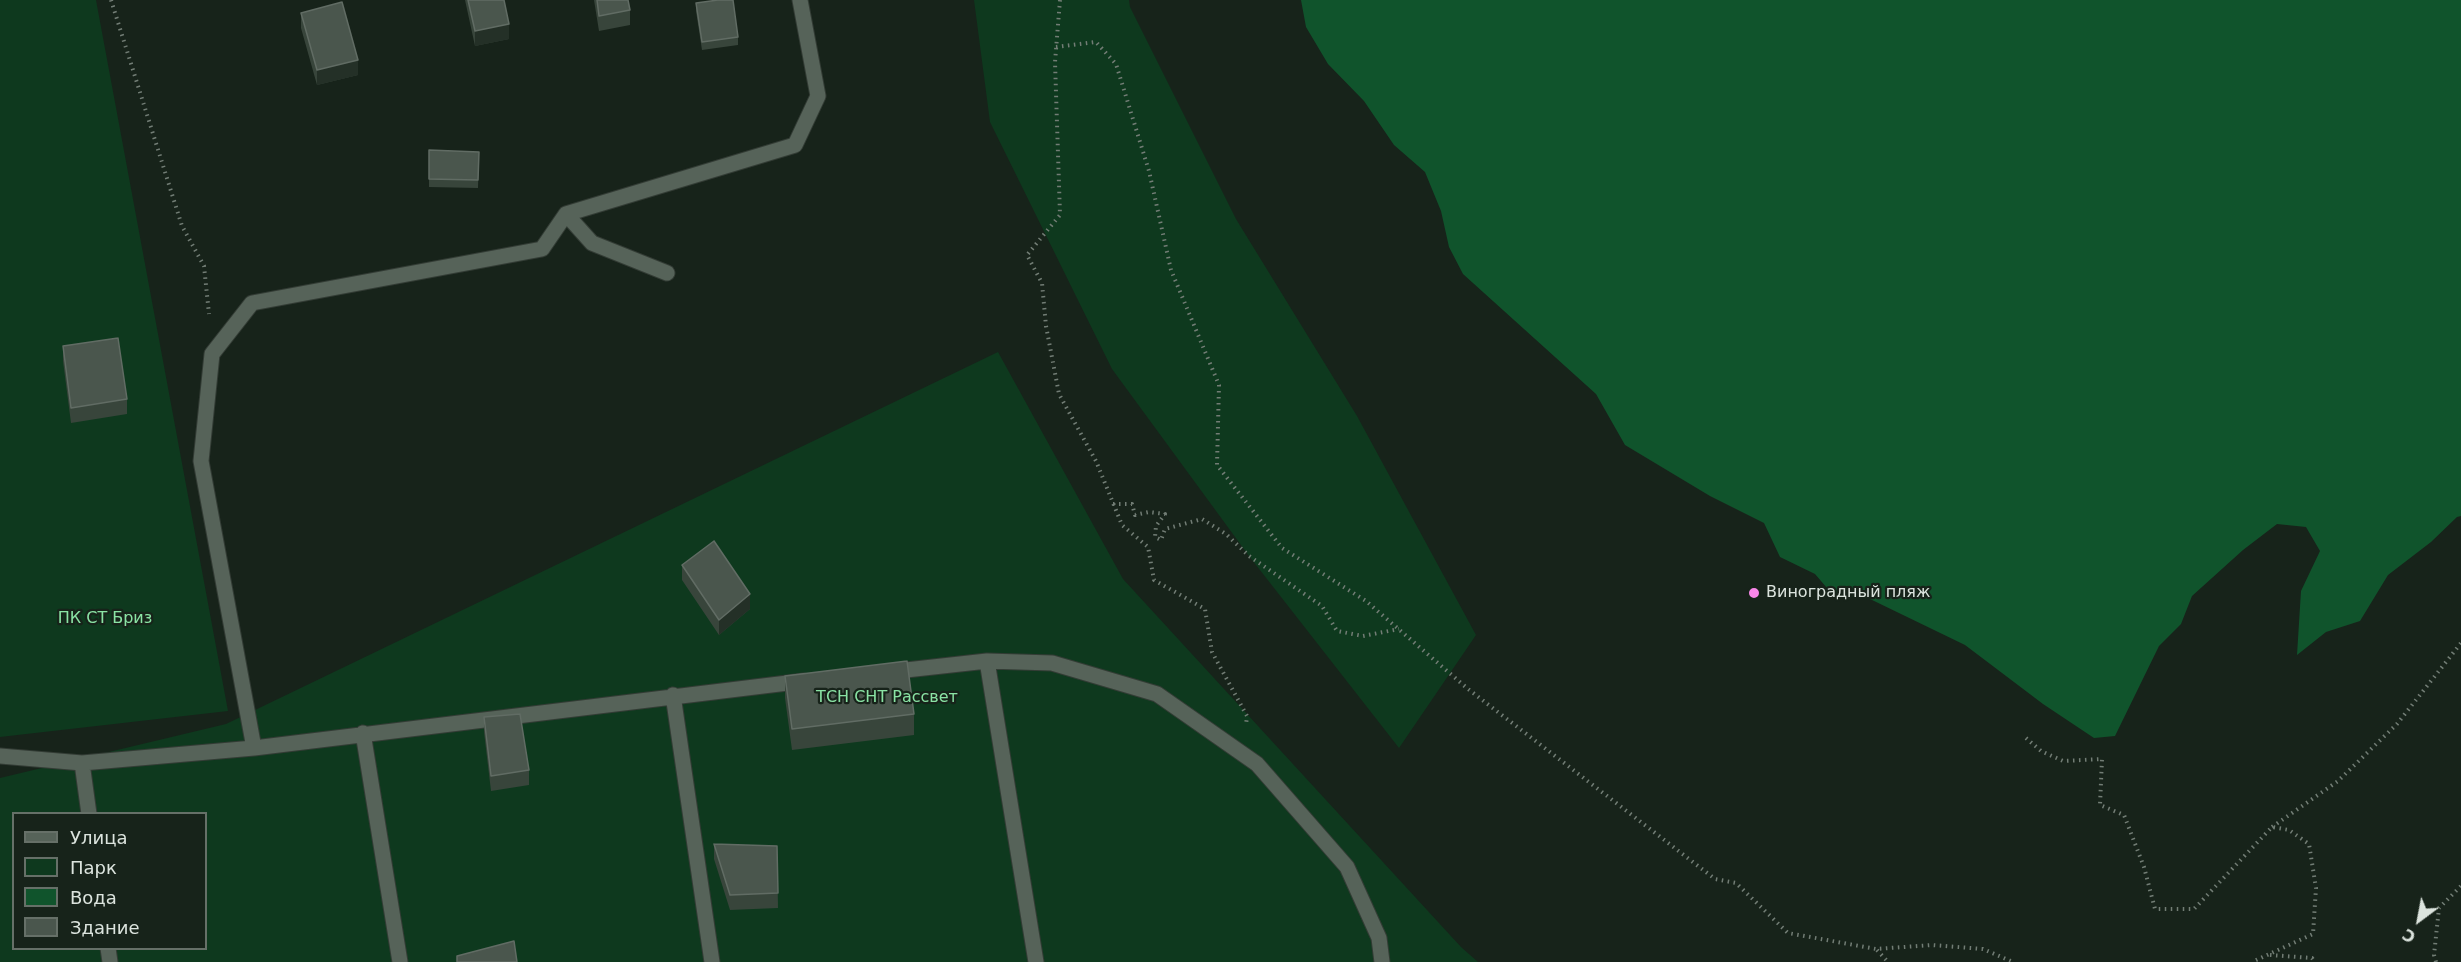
<!DOCTYPE html>
<html>
<head>
<meta charset="utf-8">
<style>
	body { margin:0 }
	#map { position:relative; width:2461px; height:962px; overflow:hidden; background:#17231a; font-family:"DejaVu Sans",sans-serif }
	canvas { display:block }
	.legend { position:absolute; left:12px; top:812px; width:195px; height:138px; box-sizing:border-box; background:#17231a; border:2px solid #667068; margin:0; padding:8px 10px; list-style:none; font-size:18px; color:#dce4de }
	.legend li { display:flex; align-items:center; gap:12px; height:30px }
	.legend b { width:30px; border:2px solid #667068 }
	.north { position:absolute; left:2389px; top:890px; width:60px; height:60px; -webkit-text-stroke:4px #17231a; paint-order:stroke; rotate:212deg; font-size:16px; font-weight:700; line-height:24px; text-align:center; color:#dce4de }
	.north::after { content:''; display:block; margin:auto; width:21px; height:27px; background:#dce4de; clip-path:polygon(50% 0,100% 100%,50% 72%,0 100%) }
</style>
</head>
<body>
<div id="map">
<canvas width="2461" height="962"></canvas>
<ul class="legend">
<li><b style="height:8px;background:#566359"></b>Улица</li>
<li><b style="height:16px;background:#0e391e"></b>Парк</li>
<li><b style="height:16px;background:#10542c"></b>Вода</li>
<li><b style="height:16px;background:#4a564d"></b>Здание</li>
</ul>
<div class="north">С</div>
</div>
<script>
const g = document.querySelector('canvas').getContext('2d');
g.lineJoin = 'round';
function paint(path, color) { g.fillStyle = color; g.fill(path, 'evenodd'); }
const toPath = rows => new Path2D(rows.map(r => 'M' + r).join(''));
function strokePath(path, color, width, dash) { g.strokeStyle = color; g.lineWidth = width; g.lineCap = dash ? 'butt' : 'round'; g.setLineDash(dash || []); g.stroke(path); }
function write(font, color, halo, rows, align = 'center') {
  g.font = font + ' "DejaVu Sans",sans-serif'; g.lineWidth = 4.5; g.setLineDash([]); g.textBaseline = 'middle'; g.strokeStyle = halo; g.fillStyle = color; for (const [text, x, y, turn = 0] of rows) {
    g.save(); g.translate(x, y); g.rotate((+turn || 0) * Math.PI / 180); g.textAlign = isNaN(turn) ? turn : align; if (halo) g.strokeText(text, 0, 0); g.fillText(text, 0, 0); g.restore();
  }
}
const green = toPath([
	[0,0,96,0,228,711,0,737],
	[974,0,1129,0,1130,7,1236,219,1357,416,1476,635,1399,748,1249,556,1112,369,990,122],
	[998,352,1123,579,1461,947,1478,962,0,962,0,778,226,724],
	[14,814,206,814,206,948,14,948]
]);
const water = toPath([
	[1301,0,2461,0,2461,516,2457,517,2431,542,2388,575,2360,621,2326,632,2297,655,2301,591,2320,551,2306,527,2277,524,2243,550,2192,596,2181,624,2159,646,2115,736,2094,738,2043,704,1965,645,1870,599,1833,595,1815,574,1780,557,1764,523,1710,496,1625,445,1596,394,1463,274,1449,247,1441,211,1425,172,1394,145,1364,101,1328,64,1306,27]
]);
const path = toPath([
	[111,0,182,226,204,266,209,314],
	[1060,0,1055,62,1060,215,1027,255,1042,283,1046,326,1059,394,1096,461,1122,525,1148,547,1154,580,1205,609,1212,652,1247,716,1246,725],
	[1056,47,1096,42,1116,64,1149,171,1171,270,1219,385,1217,465,1282,548,1366,601,1468,689,1715,879,1736,883,1788,933,1876,949,1932,945,1983,949,2013,962],
	[1113,504,1132,504,1135,515,1149,512,1165,514,1156,526,1155,537,1161,540,1165,529,1202,519,1226,534,1249,556,1322,606,1337,631,1363,636,1399,629],
	[2026,738,2041,751,2063,761,2102,759,2100,805,2124,815,2144,867,2155,909,2194,909,2272,827,2289,830,2309,844,2316,888,2313,934,2252,962],
	[2272,827,2338,781,2397,724,2461,643],
	[1877,950,1888,962],
	[2270,955,2312,958,2315,962],
	[2436,962,2434,955,2439,908,2461,886]
]);
const minor = toPath([
	[566,214,795,145,818,96,800,0],
	[987,661,1052,663,1157,694,1257,764,1347,867,1379,938,1382,962],
	[888,672,987,661,1036,962],
	[673,695,712,962],
	[363,733,400,962],
	[254,748,201,461,212,354,252,303,542,249,566,214,592,243,667,273],
	[0,756,82,763,254,748,804,681],
	[82,763,89,814],
	[108,948,110,962]
]);
const wall = toPath([
	[465,0,504,0,509,39,475,46],
	[594,0,628,0,630,10,630,25,599,31],
	[696,3,738,37,738,45,702,50,696,11],
	[301,13,358,75,317,85,301,28],
	[429,150,479,152,478,188,429,187],
	[63,346,127,399,127,414,71,423,63,361],
	[682,565,750,609,719,635,682,580],
	[785,676,914,714,914,735,792,750,785,698],
	[484,717,529,770,529,785,491,791,484,732],
	[714,844,777,846,778,908,730,910,714,859]
]);
const shadedWall = toPath([
	[509,24,509,39,475,46,475,31],
	[358,60,358,75,317,85,317,70],
	[750,594,750,609,719,635,719,620]
]);
const building = toPath([
	[468,0,504,0,509,24,475,31,468,0],
	[597,0,628,0,630,10,599,16,597,0],
	[718,0,733,0,738,37,702,42,696,3,718,0],
	[342,2,358,60,317,70,301,13,342,2],
	[429,150,479,152,478,180,429,179,429,150],
	[118,338,127,399,71,408,63,346,118,338],
	[714,541,750,594,719,620,682,565,714,541],
	[907,661,914,714,792,729,785,676,907,661],
	[520,714,529,770,491,776,484,717,520,714],
	[714,844,777,846,778,893,730,895,714,844],
	[514,941,517,962,457,962,457,956,514,941]
]);
const markers = [
	[1754,593,6,"#f987e9"]
];
const poiNames = [
	["Виноградный пляж",1766,593]
];
const parkNames = [
	["ПК СТ Бриз",105,619],
	["ТСН СНТ Рассвет",887,698]
];
paint(green, '#0e391e');
paint(water, '#10542c');
strokePath(minor, '#333c35', 17);
strokePath(path, '#727d75', 4, [1.5, 4.5]);
strokePath(minor, '#566359', 15);
paint(wall, '#38453b');
paint(shadedWall, '#243027');
paint(building, '#4a564d');
strokePath(building, '#616c64', 1.5);
for (const [x, y, r, color] of markers) { const dot = new Path2D(); dot.arc(x, y, r, 0, 2 * Math.PI); g.fillStyle = color; g.fill(dot); strokePath(dot, '#17231a', 2); }
write('16px', '#dce4de', '#17231a', poiNames, 'left');
write('16px', '#8ae3a4', '#17231a', parkNames);
</script>
</body>
</html>
